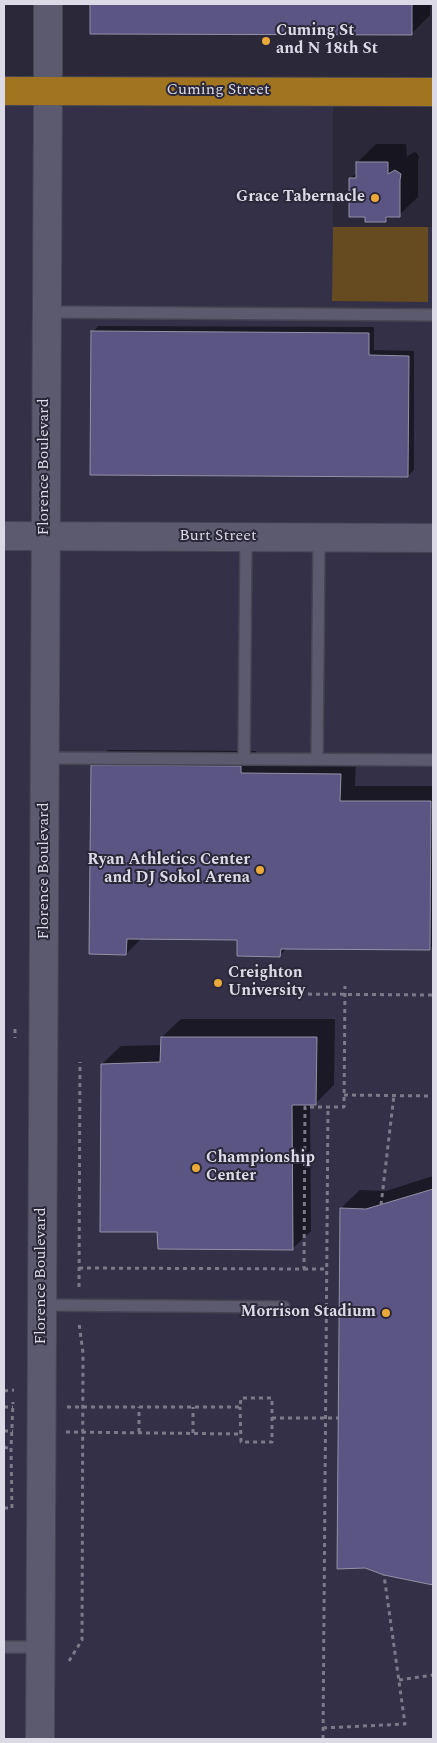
<!DOCTYPE html>
<html>
<head>
<meta charset="utf-8">
<style>
	body { margin:0 }
	#map { position:relative; width:437px; height:1743px; overflow:hidden; background:#2b283a; font-family:Spectral,serif }
	canvas { display:block }
	.frame { position:absolute; inset:0; border:5px solid #dbdae6; pointer-events:none }
</style>
</head>
<body>
<div id="map">
<canvas width="437" height="1743"></canvas>
<div class="frame"></div>
</div>
<script>
const g = document.querySelector('canvas').getContext('2d');
g.lineJoin = 'round';
function paint(path, color) { g.fillStyle = color; g.fill(path, 'evenodd'); }
const toPath = rows => new Path2D(rows.map(r => 'M' + r).join(''));
function strokePath(path, color, width, dash) { g.strokeStyle = color; g.lineWidth = width; g.lineCap = dash ? 'butt' : 'round'; g.setLineDash(dash || []); g.stroke(path); }
function write(font, color, halo, rows, align = 'center') {
  g.font = font + ' Spectral,serif'; g.lineWidth = 4; g.setLineDash([]); g.textBaseline = 'middle'; g.strokeStyle = halo; g.fillStyle = color; for (const [text, x, y, turn = 0] of rows) {
    g.save(); g.translate(x, y); g.rotate((+turn || 0) * Math.PI / 180); g.textAlign = isNaN(turn) ? turn : align; if (halo) g.strokeText(text, 0, 0); g.fillText(text, 0, 0); g.restore();
  }
}
const built = toPath([
	[4,91,333,91,333,227,433,227,433,1739,4,1739]
]);
const green = toPath([
	[333,227,428,227,428,302,332,301]
]);
const shadow = toPath([
	[92,4,430,4,430,15,411,34,92,33],
	[376,144,406,144,407,157,414,152,417,153,419,157,418,161,418,197,399,215,391,215,386,221,366,216,351,178,357,172,357,163],
	[98,326,374,327,374,350,414,351,414,470,408,476,93,332],
	[108,750,256,751,256,758,356,759,355,786,433,786,433,945,430,949,287,948,280,955,238,939,142,938,126,954,92,765],
	[181,1019,335,1019,334,1085,315,1104,310,1104,311,1231,292,1249,158,1231,102,1064,121,1046,162,1045,162,1037],
	[433,1176,433,1584,384,1573,341,1208,360,1190,386,1191]
]);
const building = toPath([
	[90,4,412,4,412,35,90,34,90,4],
	[356,162,388,162,388,174,395,170,401,174,400,180,400,217,386,217,386,222,365,222,365,217,349,217,349,178,356,178,356,162],
	[91,331,369,333,369,355,409,356,408,477,90,475,91,331],
	[91,765,241,766,241,773,341,774,340,801,431,801,430,950,281,949,280,957,237,956,237,940,127,939,126,955,89,954,91,765],
	[161,1037,317,1037,316,1105,292,1105,293,1250,158,1249,157,1232,100,1232,101,1064,160,1062,161,1037],
	[433,1189,433,1585,384,1575,365,1568,337,1569,340,1208,366,1209,433,1189]
]);
const path = toPath([
	[292,994,433,995],
	[15,1029,15,1038],
	[344,1095,433,1096],
	[381,1205,394,1095],
	[79,1268,304,1269,305,1107,344,1107,345,986],
	[304,1269,326,1269],
	[79,1287,80,1062],
	[4,1391,14,1390],
	[4,1407,13,1407],
	[67,1407,240,1407,241,1398,272,1398,272,1442,241,1442,240,1407],
	[272,1418,338,1418],
	[4,1431,13,1431],
	[66,1432,241,1434],
	[139,1432,139,1407],
	[193,1433,193,1407],
	[4,1447,11,1449],
	[4,1508,12,1508,11,1449,13,1402],
	[69,1661,82,1640,83,1353,79,1323],
	[399,1680,433,1675],
	[323,1728,405,1724,384,1575],
	[323,1739,328,1107]
]);
const service = toPath([
	[46,312,433,315],
	[45,758,433,760],
	[244,759,246,537],
	[317,759,319,537],
	[42,1305,284,1307],
	[4,1647,40,1647]
]);
const tertiary = toPath([
	[48,91,48,4],
	[4,536,433,538]
]);
const secondary = toPath([
	[40,1739,48,91]
]);
const trunk = toPath([
	[4,91,433,92]
]);
const markers = [
	[266,41,5,"#eba939"],
	[375,198,5,"#eba939"],
	[260,870,5,"#eba939"],
	[218,983,5,"#eba939"],
	[196,1168,5,"#eba939"],
	[386,1313,5,"#eba939"]
];
const poiNames = [
	["Cuming St",276,32],
	["and N 18th St",276,50],
	["Grace Tabernacle",365,198,"right"],
	["Ryan Athletics Center",250,861,"right"],
	["and DJ Sokol Arena",250,879,"right"],
	["Creighton",228,974],
	["University",228,992],
	["Championship",206,1159],
	["Center",206,1177],
	["Morrison Stadium",376,1313,"right"]
];
const streetNames = [
	["Cuming Street",218,91],
	["Florence Boulevard",45,467,-90],
	["Burt Street",218,537],
	["Florence Boulevard",45,871,-90],
	["Florence Boulevard",42,1276,-90]
];
paint(built, '#333048');
paint(green, '#664b20');
paint(shadow, '#0007');
paint(building, '#5b5583');
strokePath(building, '#9391a6', 1);
strokePath(service, '#474554', 14);
strokePath(tertiary, '#474554', 30);
strokePath(secondary, '#474554', 30);
strokePath(trunk, '#474554', 30);
strokePath(path, '#7c7a89', 3, [4, 4]);
strokePath(service, '#5c5a6e', 11);
strokePath(tertiary, '#5c5a6e', 28);
strokePath(secondary, '#5c5a6e', 28);
strokePath(trunk, '#a17420', 28);
for (const [x, y, r, color] of markers) { const dot = new Path2D(); dot.arc(x, y, r, 0, 2 * Math.PI); g.fillStyle = color; g.fill(dot); strokePath(dot, '#2b283a', 2); }
write('bold 16px', '#dbdae6', '#2b283a', poiNames, 'left');
write('16px', '#dbdae6', '#2b283a', streetNames);
</script>
</body>
</html>
